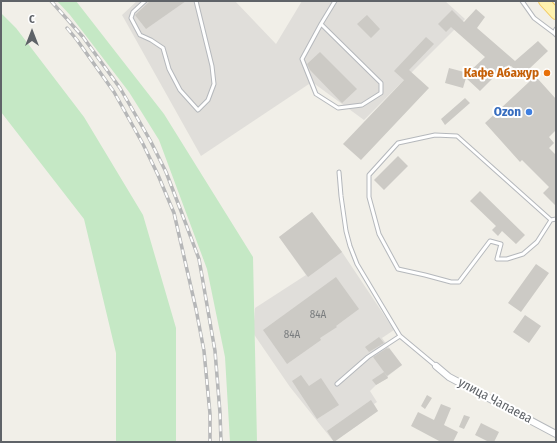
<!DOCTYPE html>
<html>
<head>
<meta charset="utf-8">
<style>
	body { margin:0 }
	#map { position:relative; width:557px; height:443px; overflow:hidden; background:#f1efe8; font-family:"Fira Sans Condensed",sans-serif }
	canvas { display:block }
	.frame { position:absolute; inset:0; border:2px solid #5f6368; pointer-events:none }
	.north { position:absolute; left:12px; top:12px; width:40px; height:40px; -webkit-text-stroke:3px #fff; paint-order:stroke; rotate:0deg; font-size:11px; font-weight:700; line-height:16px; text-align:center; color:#5f6368 }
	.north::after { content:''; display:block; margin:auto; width:14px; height:18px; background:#5f6368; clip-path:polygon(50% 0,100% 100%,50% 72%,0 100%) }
</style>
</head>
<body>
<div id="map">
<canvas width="557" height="443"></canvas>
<div class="frame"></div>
<div class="north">С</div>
</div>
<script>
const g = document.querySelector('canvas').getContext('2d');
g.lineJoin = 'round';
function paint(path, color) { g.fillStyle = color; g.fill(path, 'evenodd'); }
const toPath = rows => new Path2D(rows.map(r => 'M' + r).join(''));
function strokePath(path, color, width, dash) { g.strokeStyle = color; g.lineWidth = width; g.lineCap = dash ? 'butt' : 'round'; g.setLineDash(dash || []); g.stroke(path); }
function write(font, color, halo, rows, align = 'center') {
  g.font = font + ' "Fira Sans Condensed",sans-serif'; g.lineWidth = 4; g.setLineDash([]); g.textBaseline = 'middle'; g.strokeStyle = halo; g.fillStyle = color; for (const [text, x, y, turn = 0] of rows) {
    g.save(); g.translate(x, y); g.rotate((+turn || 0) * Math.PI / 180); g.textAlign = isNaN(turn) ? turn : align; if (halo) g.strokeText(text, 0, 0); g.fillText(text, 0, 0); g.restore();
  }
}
const industrial = toPath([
	[137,1,235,1,276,44,302,1,445,1,465,19,364,120,312,82,201,156,122,15],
	[312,212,342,252,394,330,382,338,402,365,388,376,388,378,376,385,370,391,377,402,374,404,378,411,334,442,290,387,253,333,255,308,306,275,279,237]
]);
const green = toPath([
	[57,1,76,1,164,114,253,257,257,442,230,442,225,357,207,269,159,140,129,92,70,15],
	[1,13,16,28,84,117,143,215,176,328,176,442,116,442,116,353,84,219,1,112]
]);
const building = toPath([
	[150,1,186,1,146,29,135,15],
	[476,9,485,17,477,28,515,61,538,41,548,51,529,69,556,99,556,130,549,137,554,143,549,148,556,155,556,206,543,193,549,187,522,160,520,162,485,123,529,82,511,66,503,74,500,71,480,91,466,78,463,88,445,83,449,68,468,73,485,57,451,27,446,32,438,24,452,10,464,22],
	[367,15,380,29,371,38,357,24],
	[426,37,434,44,409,70,429,88,361,160,343,144,404,80,394,71],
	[320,52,357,89,342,103,310,70,307,64],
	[465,98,470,103,445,125,441,119],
	[398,156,408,166,384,190,374,180],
	[480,191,525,235,516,244,502,231,498,236,492,230,496,226,470,201],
	[312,212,342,252,308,277,279,237],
	[536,264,549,273,521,312,508,303],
	[336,277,359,309,336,326,337,327,320,338,321,340,287,364,263,330],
	[525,315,541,326,529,343,513,332],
	[379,337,384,343,369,352,365,347],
	[387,348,388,349,389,348,402,365,387,376,373,357],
	[384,372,388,378,376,385,372,380],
	[301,375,309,386,321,378,339,405,317,419,292,381],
	[427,395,432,398,425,409,421,406],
	[371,400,378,411,334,442,327,431],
	[441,404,451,408,444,425,458,432,453,442,441,442,411,426,418,412,434,420],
	[464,415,470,417,464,429,459,427],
	[481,423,499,432,494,442,489,442,475,435]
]);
const service = toPath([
	[145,1,133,12,131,18,140,35,151,40,163,48,169,69,180,90,198,110,208,100,214,84,212,66,196,1],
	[522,1,534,18,554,33],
	[321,24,381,83,381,93,362,105,338,108,316,94,302,59,321,24,335,1],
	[556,29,554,33,556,35],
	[339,172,341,196,346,231,350,246,357,264,400,336,436,366],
	[551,220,457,136,435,135,398,143,369,175,369,197,379,234,398,269,425,275,451,282,459,282,490,241,501,244,497,259,507,259,523,254,537,242,551,220,556,219],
	[337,384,368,357,400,336]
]);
const minor = toPath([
	[436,366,449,377,556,434]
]);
const primary = toPath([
	[544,1,556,14]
]);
const rail = toPath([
	[51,1,83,37,120,88,150,140,166,172,181,211,199,259,215,351,220,413,221,442],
	[67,28,77,40,114,92,143,144,158,175,174,213,196,309,204,351,210,414,210,442]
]);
const markers = [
	[547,73,4,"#e8710a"],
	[529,112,4,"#3f7fe0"]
];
const numberNames = [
	["84А",318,315],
	["84А",292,335]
];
const foodNames = [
	["Кафе Абажур",539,73]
];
const shopNames = [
	["Ozon",521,112]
];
const streetNames = [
	["улица Чапаева",495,401,28]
];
paint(industrial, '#e0deda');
paint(green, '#c5e8c5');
paint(building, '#cccac5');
strokePath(service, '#b5b8bc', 5);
strokePath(minor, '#b5b8bc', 8);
strokePath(primary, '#f2c960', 12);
strokePath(service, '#fff', 3);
strokePath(minor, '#fff', 6);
strokePath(primary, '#fff2af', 10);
strokePath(rail, '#b6b7b8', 3.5);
strokePath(rail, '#fff', 2, [6]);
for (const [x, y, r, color] of markers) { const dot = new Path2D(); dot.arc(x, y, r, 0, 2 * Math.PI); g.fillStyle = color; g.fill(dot); strokePath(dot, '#fff', 1.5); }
write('11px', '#7a7d7f', null, numberNames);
write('bold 13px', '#c56008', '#fff', foodNames, 'right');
write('bold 13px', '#366cbe', '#fff', shopNames, 'right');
write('13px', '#5f6368', '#fff', streetNames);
</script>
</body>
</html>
